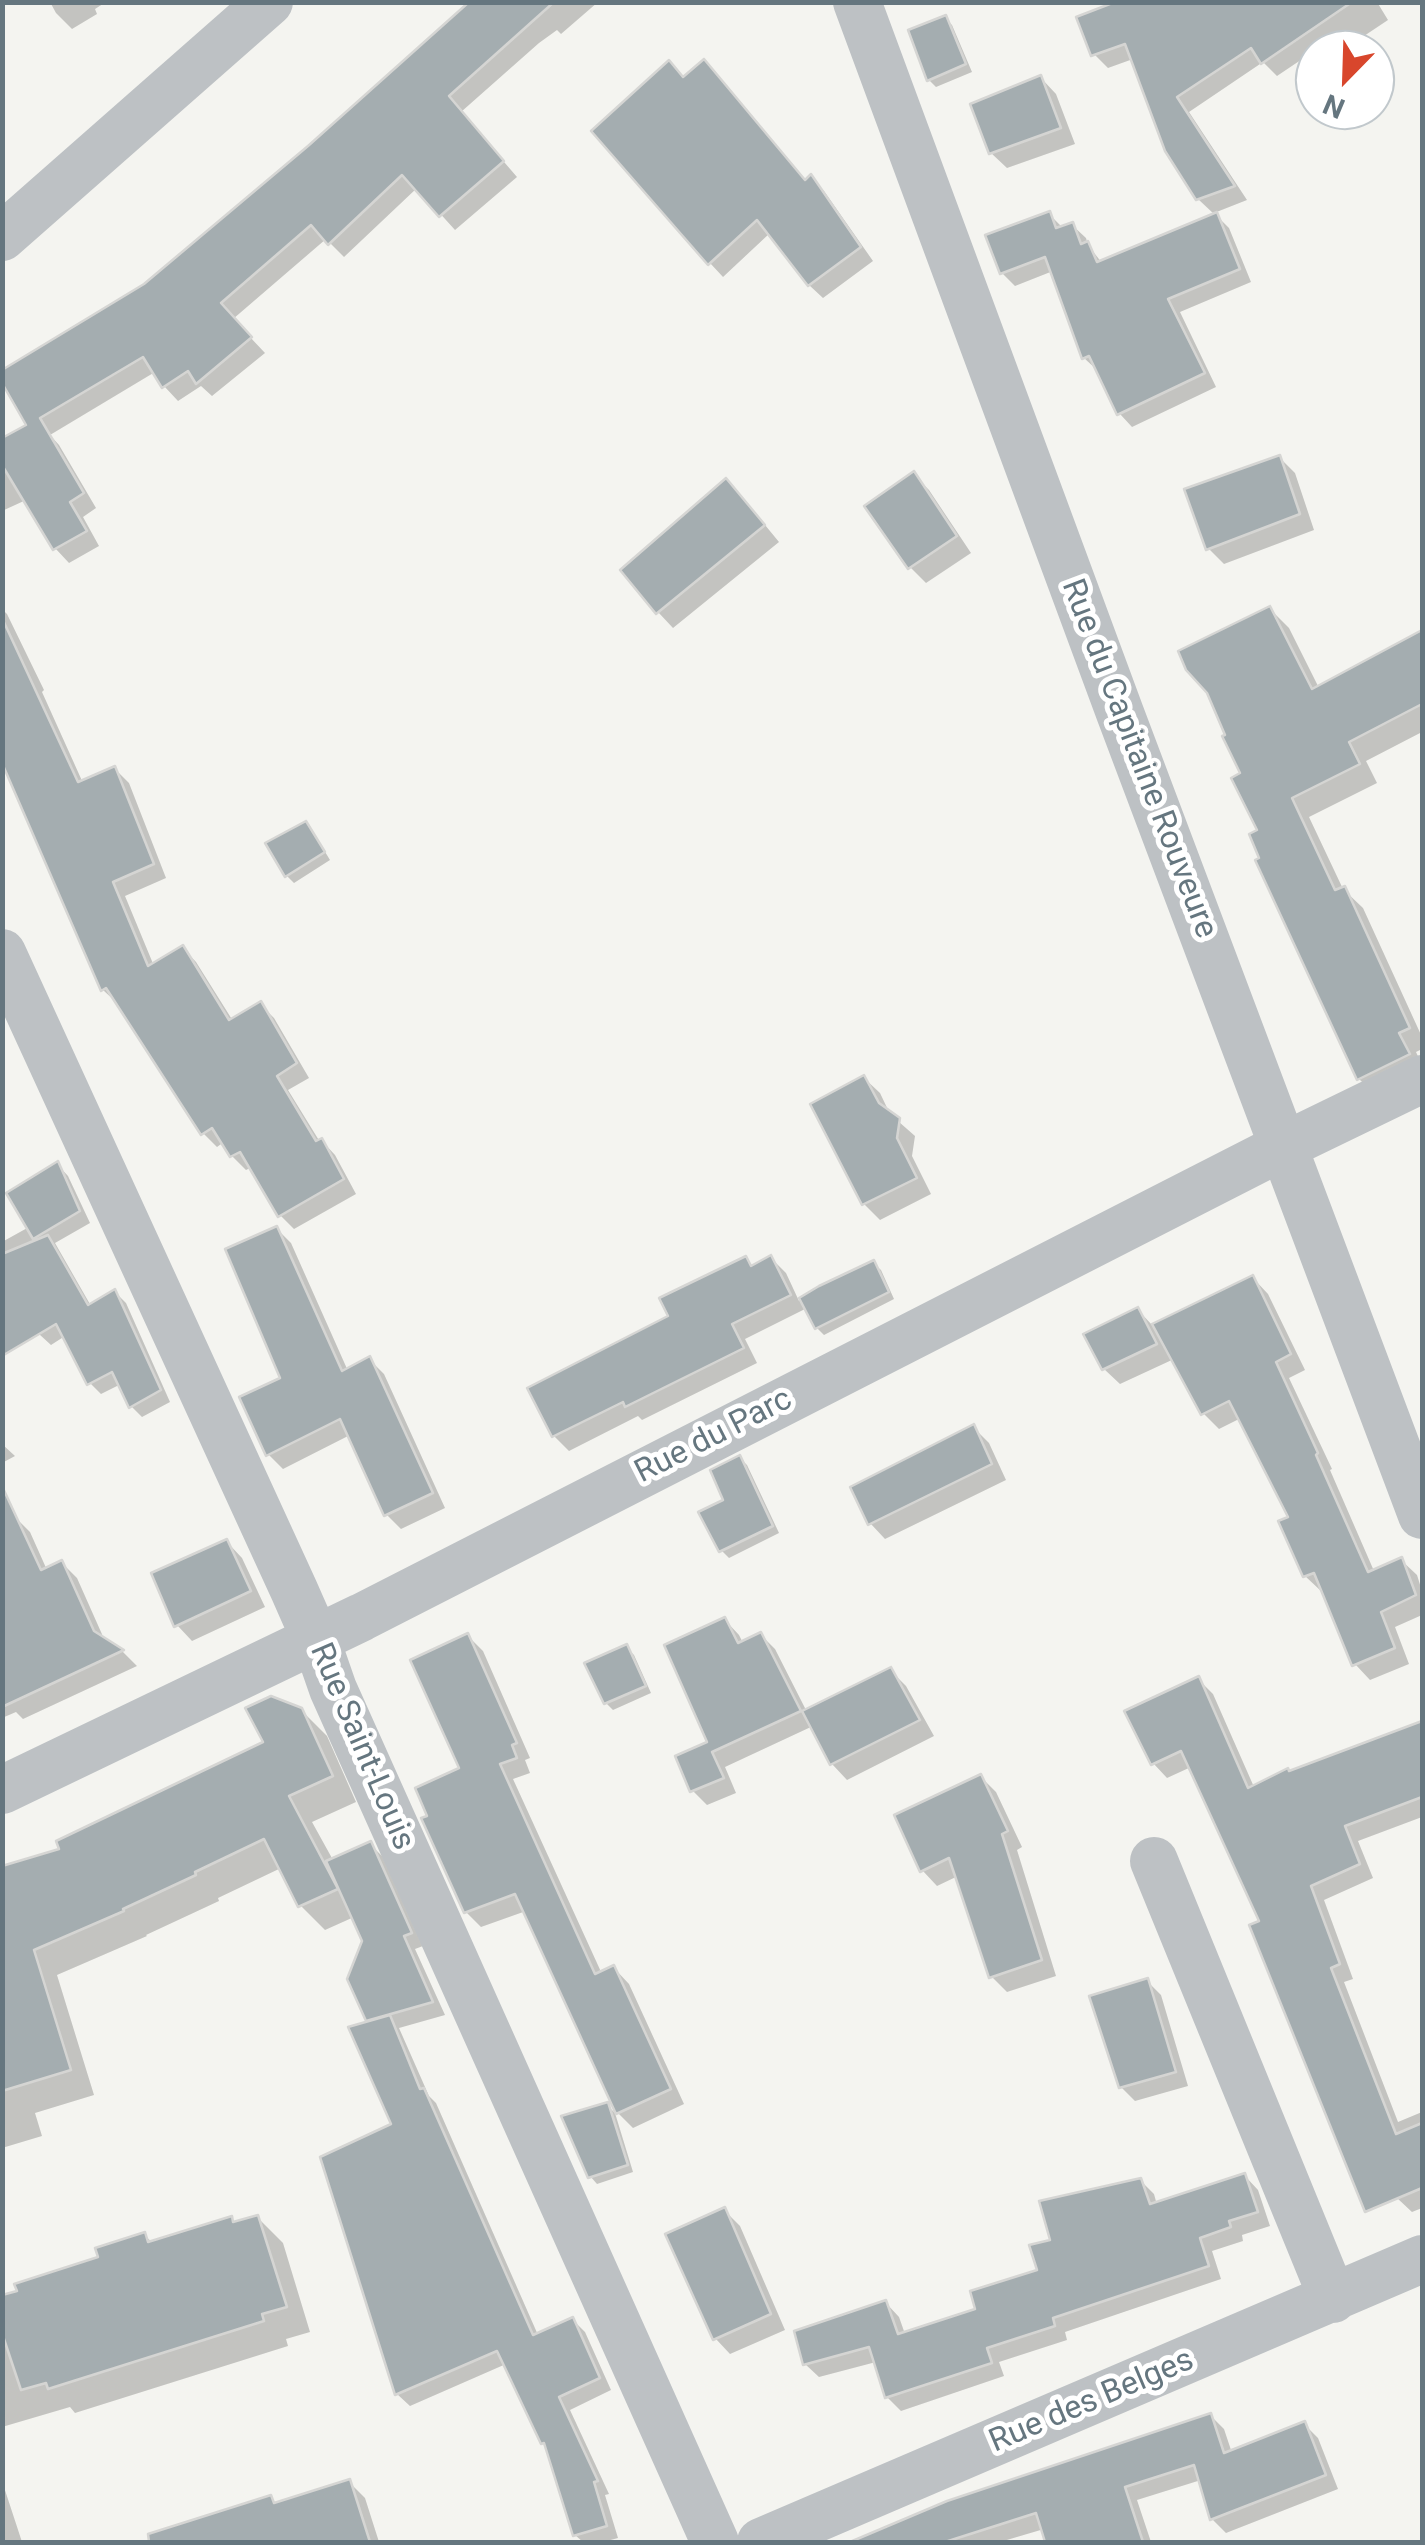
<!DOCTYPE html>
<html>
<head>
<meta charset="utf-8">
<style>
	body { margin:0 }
	#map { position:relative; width:1425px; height:2545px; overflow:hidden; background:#f4f4f0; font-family:Roboto,sans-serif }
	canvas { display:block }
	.frame { position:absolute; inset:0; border:5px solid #65767f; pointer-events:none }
	.north { position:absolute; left:1295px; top:30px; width:100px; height:100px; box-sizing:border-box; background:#fff; border:2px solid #c1c8cc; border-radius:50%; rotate:203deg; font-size:28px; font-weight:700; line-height:40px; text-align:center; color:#65767f }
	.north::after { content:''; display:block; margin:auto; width:35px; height:45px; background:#d8462c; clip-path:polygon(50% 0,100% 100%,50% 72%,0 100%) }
</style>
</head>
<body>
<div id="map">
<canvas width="1425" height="2545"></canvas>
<div class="frame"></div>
<div class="north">N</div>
</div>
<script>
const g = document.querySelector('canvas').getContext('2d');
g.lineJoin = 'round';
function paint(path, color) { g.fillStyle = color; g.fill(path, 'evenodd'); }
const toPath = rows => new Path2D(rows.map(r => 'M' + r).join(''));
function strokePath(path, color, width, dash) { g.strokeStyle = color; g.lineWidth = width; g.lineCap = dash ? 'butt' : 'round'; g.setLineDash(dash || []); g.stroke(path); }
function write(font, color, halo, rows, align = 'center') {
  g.font = font + ' Roboto,sans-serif'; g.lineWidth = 10; g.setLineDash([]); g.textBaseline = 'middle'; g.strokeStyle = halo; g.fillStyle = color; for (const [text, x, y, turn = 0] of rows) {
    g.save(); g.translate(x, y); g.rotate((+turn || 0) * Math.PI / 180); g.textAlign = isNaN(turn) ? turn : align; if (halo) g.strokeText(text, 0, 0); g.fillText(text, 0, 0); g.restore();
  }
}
const shadow = toPath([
	[50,2,106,2,95,9,97,14,72,29,56,13],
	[473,2,598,2,561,34,557,30,539,43,461,112,517,177,455,230,417,188,344,257,326,239,233,319,265,353,212,396,201,386,178,401,164,386,155,372,50,435,59,445,96,508,83,517,99,546,69,563,55,548,26,500,2,511,2,442,30,427,145,286,310,148],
	[1119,2,1377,2,1388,20,1352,44,1341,33,1277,76,1263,62,1189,112,1247,200,1214,213,1229,228,1251,282,1180,312,1216,387,1132,427,1120,414,1097,370,1084,358,1053,271,1015,286,1002,273,1049,214,1063,228,1072,225,1086,238,1088,245,1102,263,1215,215,1198,199,1133,59,1108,68,1094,54],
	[945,18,952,25,972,72,936,87,929,80],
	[1041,78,1056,94,1075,144,1007,168,991,153],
	[684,79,806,182,811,178,824,191,873,261,823,298,809,285,770,233,723,277,710,263],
	[1280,458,1295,473,1314,530,1224,564,1208,548],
	[913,474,929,490,971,553,926,583,910,567],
	[742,497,779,542,673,628,658,612],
	[2,609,7,614,44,690,42,692,83,783,115,769,129,783,166,878,125,896,154,966,183,948,196,962,233,1021,260,1004,274,1018,309,1078,288,1090,320,1142,322,1141,335,1155,356,1194,294,1229,280,1215,252,1167,246,1170,232,1156,224,1142,217,1147,203,1133,117,1003,103,990,2,757],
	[1270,609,1289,628,1319,688,1422,633,1422,732,1366,761,1377,783,1309,817,1343,889,1363,908,1422,1037,1422,1049,1416,1052,1422,1065,1378,1097,1359,1079,1263,859,1260,831,1243,774],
	[306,825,313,832,330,860,294,883,287,876],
	[864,1078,880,1093,890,1114,915,1136,912,1156,931,1194,880,1220,864,1204,813,1105],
	[57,1164,68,1176,90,1223,55,1243,91,1306,115,1292,126,1303,170,1402,142,1417,131,1406,121,1384,101,1394,90,1383,65,1336,51,1345,39,1334,2,1275,2,1242,29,1227],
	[277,1229,291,1243,348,1371,369,1359,384,1374,445,1508,401,1529,386,1514,350,1435,283,1469,268,1454,283,1379],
	[771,1258,786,1273,799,1301,820,1288,873,1263,881,1270,894,1299,824,1335,817,1328,807,1308,745,1339,757,1363,642,1420,638,1416,569,1451,554,1436,671,1317,746,1260,754,1267],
	[1253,1278,1268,1294,1305,1370,1289,1378,1332,1469,1330,1470,1374,1571,1401,1560,1417,1575,1422,1591,1422,1615,1395,1627,1409,1664,1370,1680,1355,1664,1324,1590,1321,1591,1305,1576,1291,1518,1241,1418,1219,1429,1203,1413,1174,1359,1120,1384,1104,1369,1138,1310,1153,1326],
	[973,1427,989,1443,1006,1480,885,1539,870,1523],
	[2,1444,15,1456,2,1463],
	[740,1458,747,1465,779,1533,729,1558,721,1550,726,1501],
	[15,1517,30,1532,47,1570,62,1563,77,1578,105,1641,123,1652,137,1666,23,1719,16,1712,2,1718,2,1592],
	[227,1542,242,1558,265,1607,192,1641,177,1625],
	[725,1620,739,1635,743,1643,761,1635,775,1649,807,1712,890,1670,906,1686,934,1736,847,1780,832,1764,813,1726,725,1767,736,1793,707,1805,693,1791,710,1744],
	[468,1636,483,1651,530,1758,525,1760,530,1773,513,1779,602,1974,614,1968,629,1984,684,2104,633,2128,618,2113,526,1911,481,1927,466,1912,462,1770],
	[626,1647,634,1655,651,1693,613,1710,606,1703],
	[1198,1679,1213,1694,1254,1787,1422,1724,1422,1819,1422,1817,1358,1841,1373,1878,1324,1900,1353,1979,1344,1982,1398,2122,1422,2112,1422,2208,1412,2212,1397,2198,1263,1923,1191,1767,1167,1778,1153,1763],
	[301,1710,327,1736,356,1802,312,1822,333,1860,370,1844,383,1857,423,1946,415,1949,445,2015,399,2028,429,2096,436,2103,538,2335,573,2320,585,2332,611,2390,570,2410,609,2494,605,2495,618,2538,603,2542,583,2542,575,2535,548,2447,544,2443,506,2364,410,2406,397,2394,394,2126,372,2023,368,2020,365,1941,354,1917,325,1930,300,1905,281,1868,218,1898,219,1901,146,1935,147,1936,57,1975,94,2095,35,2113,42,2136,2,2148,2,1868,62,1850,266,1744],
	[981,1777,996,1792,1022,1847,1017,1850,1056,1976,1007,1992,991,1976,958,1876,937,1886,922,1870],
	[1147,1981,1161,1995,1188,2086,1135,2101,1121,2087],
	[607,2105,615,2113,633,2172,597,2184,590,2176],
	[1245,2176,1258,2190,1270,2226,1242,2235,1243,2241,1212,2251,1221,2279,1065,2332,1067,2340,999,2362,1004,2376,901,2411,887,2397,876,2362,819,2377,805,2364,886,2303,899,2317,905,2334,978,2310,1040,2271,1053,2242,1140,2180,1154,2194,1157,2205],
	[724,2210,740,2226,785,2330,730,2354,715,2338],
	[257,2217,283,2243,310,2332,286,2339,288,2346,75,2413,70,2407,2,2427,2,2298,101,2259,144,2235,153,2243,231,2219,236,2224],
	[1210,2415,1224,2429,1232,2453,1304,2424,1318,2438,1338,2489,1226,2533,1212,2519,1201,2480,1137,2500,1151,2542,1048,2542,1044,2529,1000,2542,856,2542,948,2504],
	[2,2481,22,2542,2,2542],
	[349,2482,365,2498,379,2542,157,2542,190,2533,270,2498,277,2505]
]);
const building = toPath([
	[469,2,554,2,449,96,504,161,439,217,402,175,328,245,311,225,221,303,252,337,196,384,188,371,162,388,143,357,40,418,84,493,70,502,87,531,53,550,2,465,2,438,26,425,2,383,2,370,144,284,308,146,469,2],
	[1115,2,1352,2,1261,64,1251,48,1177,97,1235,186,1196,200,1165,151,1125,44,1091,56,1076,17,1115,2],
	[946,15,966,64,927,81,908,30,946,15],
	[704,59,805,180,811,174,861,247,808,286,757,220,708,265,591,131,669,60,683,77,704,59],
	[1041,75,1061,128,989,154,970,104,1041,75],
	[1050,211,1056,228,1073,222,1081,244,1088,241,1097,262,1217,212,1240,269,1168,299,1205,373,1117,415,1089,356,1082,359,1045,257,1000,274,985,235,1050,211],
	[1280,455,1300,514,1206,550,1184,489,1280,455],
	[914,471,957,536,908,569,864,506,914,471],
	[726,478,765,525,656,614,620,570,726,478],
	[1270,606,1312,689,1422,630,1422,704,1349,742,1360,764,1292,798,1335,890,1345,886,1410,1028,1399,1033,1410,1054,1357,1080,1255,860,1259,858,1249,834,1257,830,1231,778,1240,773,1222,736,1225,735,1207,693,1186,670,1178,651,1270,606],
	[2,618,78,782,115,766,154,864,113,882,148,966,183,945,229,1020,261,1001,297,1063,277,1076,316,1141,322,1138,344,1179,278,1217,240,1152,230,1157,212,1128,201,1135,106,988,101,991,2,763,2,618],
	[306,821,325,852,285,877,265,843,306,821],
	[864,1075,879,1103,900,1118,897,1138,917,1178,862,1205,810,1104,864,1075],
	[58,1161,80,1211,33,1239,6,1193,58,1161],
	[277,1226,342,1371,370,1356,433,1493,384,1516,340,1419,266,1456,239,1397,280,1378,225,1249,277,1226],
	[48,1235,88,1305,115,1289,161,1390,129,1408,112,1372,87,1385,56,1324,2,1356,2,1254,48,1235],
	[771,1255,791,1295,732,1324,744,1348,625,1407,623,1402,552,1437,527,1388,668,1316,659,1298,746,1256,751,1266,771,1255],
	[874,1260,889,1292,815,1329,799,1298,819,1286,874,1260],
	[1253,1275,1291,1354,1276,1362,1318,1453,1316,1455,1368,1572,1402,1557,1416,1595,1381,1612,1395,1648,1352,1666,1314,1573,1303,1577,1278,1521,1288,1517,1229,1401,1201,1415,1152,1324,1253,1275],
	[1138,1307,1157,1344,1102,1370,1083,1334,1138,1307],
	[974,1424,992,1464,868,1525,850,1487,974,1424],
	[740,1455,773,1526,719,1552,698,1512,723,1500,710,1470,740,1455],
	[2,1486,41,1570,62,1560,94,1631,124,1650,2,1707,2,1486],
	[227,1539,251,1591,174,1627,151,1573,227,1539],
	[725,1617,738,1643,761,1632,801,1711,712,1752,724,1778,690,1792,675,1756,707,1742,664,1645,725,1617],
	[468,1633,517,1743,512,1745,517,1758,500,1764,595,1974,614,1965,671,2089,616,2114,515,1894,464,1913,421,1818,427,1816,415,1788,459,1768,410,1660,468,1633],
	[627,1644,646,1686,604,1704,584,1663,627,1644],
	[891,1667,920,1720,830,1765,802,1711,891,1667],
	[1199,1676,1248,1788,1288,1768,1289,1771,1422,1721,1422,1797,1345,1826,1360,1864,1311,1886,1340,1964,1331,1968,1396,2134,1422,2123,1422,2188,1365,2212,1249,1925,1259,1921,1181,1751,1151,1765,1124,1711,1199,1676],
	[271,1696,302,1708,333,1776,289,1796,338,1889,298,1907,264,1839,195,1872,196,1875,123,1909,124,1911,34,1950,71,2070,2,2091,2,1866,59,1849,56,1841,263,1742,245,1708,271,1696],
	[981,1774,1008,1831,1002,1834,1042,1960,989,1978,949,1858,920,1872,894,1815,981,1774],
	[371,1841,412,1933,404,1936,433,2002,366,2021,347,1979,362,1941,326,1861,371,1841],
	[1148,1978,1176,2072,1119,2088,1089,1996,1148,1978],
	[390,2015,420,2089,424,2088,533,2335,573,2317,600,2378,559,2397,598,2481,594,2482,607,2526,573,2536,544,2443,541,2444,497,2351,395,2395,320,2157,391,2124,348,2027,390,2015],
	[608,2102,628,2165,588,2178,561,2116,608,2102],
	[1245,2173,1258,2212,1229,2221,1231,2227,1200,2238,1209,2266,1053,2318,1055,2326,987,2348,992,2363,885,2398,869,2347,803,2365,794,2331,886,2300,898,2334,975,2309,970,2291,1037,2270,1029,2245,1050,2240,1039,2201,1141,2178,1150,2204,1245,2173],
	[725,2207,771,2314,713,2340,665,2234,725,2207],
	[258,2215,287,2307,262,2314,264,2321,48,2389,46,2383,21,2390,2,2333,2,2295,17,2291,14,2284,98,2257,95,2248,145,2232,148,2242,232,2216,233,2222,258,2215],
	[1211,2413,1224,2453,1305,2421,1326,2475,1210,2520,1194,2465,1125,2487,1143,2542,1045,2542,1036,2513,945,2542,850,2542,947,2501,1211,2413],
	[350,2479,370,2542,149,2542,148,2534,271,2495,274,2503,350,2479]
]);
const minor = toPath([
	[857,2,1120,713,1422,1515],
	[2,237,269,2],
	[2,953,294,1590,316,1640,333,1689,715,2542],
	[2,1790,362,1617,1284,1146,1422,1079],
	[1154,1861,1333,2299],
	[761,2542,1422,2259]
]);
const streetNames = [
	["Rue du Capitaine Rouveure",1138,759,69],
	["Rue du Parc",714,1437,-27],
	["Rue Saint-Louis",361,1747,67],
	["Rue des Belges",1092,2402,-23]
];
paint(shadow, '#0003');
paint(building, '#a4adb0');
strokePath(building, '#d5d5d3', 2.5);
strokePath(minor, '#bdc1c4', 48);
write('32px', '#65767f', '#fff', streetNames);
</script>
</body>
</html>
